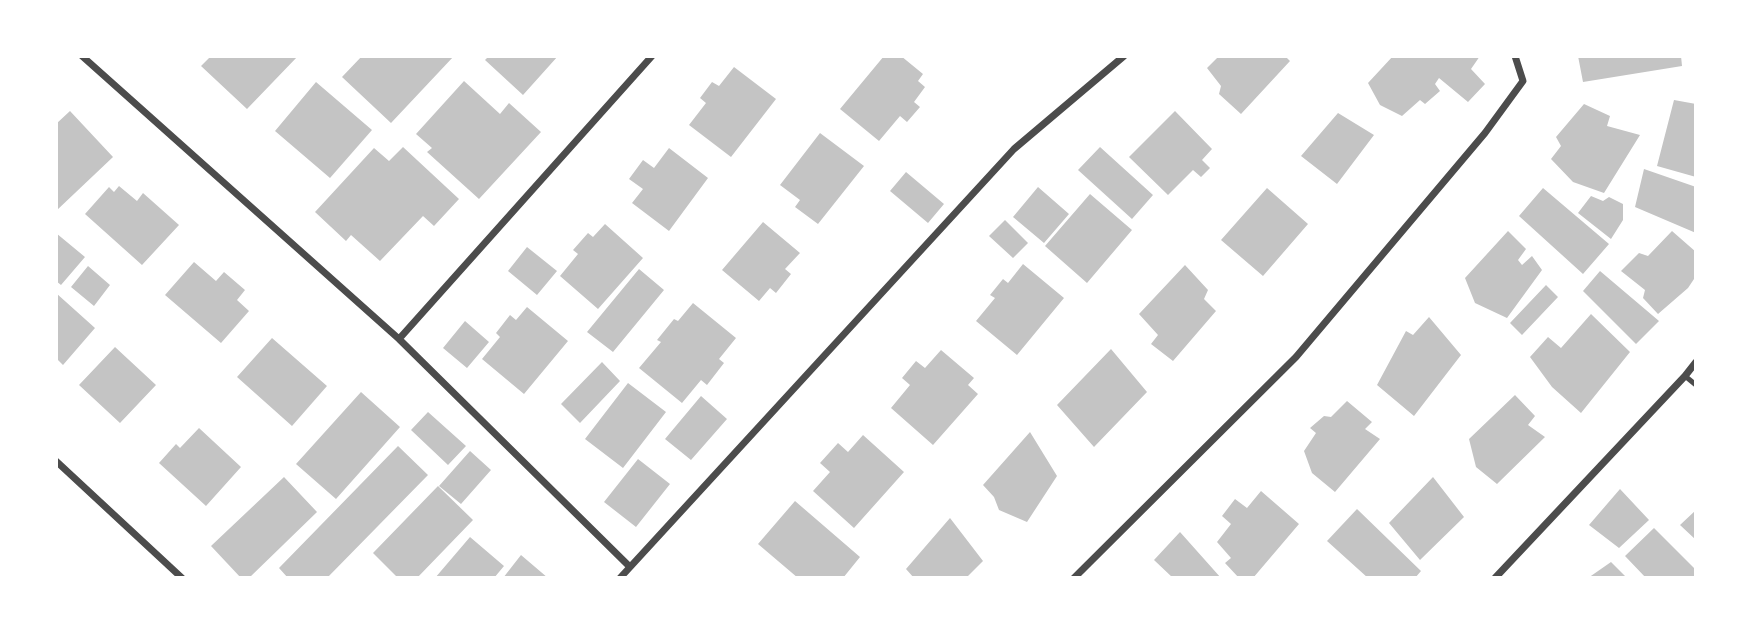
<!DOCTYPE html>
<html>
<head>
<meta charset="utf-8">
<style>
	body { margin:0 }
	#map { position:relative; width:1752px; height:634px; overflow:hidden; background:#fff; font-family:Karla,sans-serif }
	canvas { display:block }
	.frame { position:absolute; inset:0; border:58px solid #fff; pointer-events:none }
</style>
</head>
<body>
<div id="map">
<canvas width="1752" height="634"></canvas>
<div class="frame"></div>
</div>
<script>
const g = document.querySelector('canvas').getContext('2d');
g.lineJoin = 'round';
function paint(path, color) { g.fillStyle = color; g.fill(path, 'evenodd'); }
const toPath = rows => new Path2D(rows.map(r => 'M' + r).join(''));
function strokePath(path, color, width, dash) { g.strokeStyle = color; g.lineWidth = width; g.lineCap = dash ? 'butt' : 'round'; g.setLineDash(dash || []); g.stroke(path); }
const building = toPath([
	[211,56,298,56,247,109,201,66],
	[362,56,454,56,391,123,342,77],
	[489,56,558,56,523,95,485,60],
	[884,56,901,56,923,74,918,81,925,87,914,102,920,107,907,122,900,116,879,141,840,109],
	[1219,56,1285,56,1290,61,1241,114,1219,94,1221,86,1207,68],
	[1393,56,1480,56,1471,69,1485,84,1468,102,1439,78,1435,84,1440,91,1425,104,1420,100,1402,116,1380,105,1368,83],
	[1578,56,1681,56,1682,66,1583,82],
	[734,67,776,99,731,157,689,125,706,103,700,98,712,82,719,86],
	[464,81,500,114,509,103,541,132,479,199,427,152,432,148,416,134],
	[316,82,372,130,330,178,275,131],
	[1674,100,1696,104,1696,177,1657,166],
	[1584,104,1610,116,1607,126,1640,135,1604,193,1573,182,1551,159,1561,146,1556,137],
	[70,111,113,157,56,211,56,124],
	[1175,111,1212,149,1202,160,1210,168,1201,177,1193,170,1168,195,1129,157],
	[1338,113,1374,135,1337,184,1301,156],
	[820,133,864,166,818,224,795,207,800,200,780,185],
	[403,147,459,199,434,226,423,216,380,261,351,235,346,241,315,212,374,148,389,161],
	[1100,147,1153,195,1132,219,1078,170],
	[669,148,708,178,669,231,632,203,643,189,629,179,643,160,654,168],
	[1644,169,1696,187,1696,233,1635,207],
	[906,172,944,204,928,223,890,191],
	[119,186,137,201,143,193,179,225,142,265,85,214,109,187,114,192],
	[1038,187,1069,214,1044,243,1013,217],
	[1267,188,1308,224,1263,276,1221,240],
	[1543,188,1609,244,1583,274,1519,216],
	[1090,194,1132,230,1087,283,1045,246],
	[1591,196,1603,201,1609,197,1623,204,1623,220,1611,239,1578,213],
	[1005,220,1028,243,1013,258,989,236],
	[763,222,800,253,785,269,791,274,776,293,770,288,759,301,722,270],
	[605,224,643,258,598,309,560,276,578,254,573,250,588,233,593,237],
	[1508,231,1526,249,1518,260,1522,265,1532,256,1542,270,1507,318,1475,303,1465,278],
	[1672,231,1696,252,1696,276,1688,288,1658,314,1643,298,1645,290,1621,271,1639,253,1648,256],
	[56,233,85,257,61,285,56,281],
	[527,247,557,271,537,295,508,271],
	[194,262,216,281,224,272,245,290,237,300,249,311,221,343,165,295],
	[1023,264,1064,298,1017,355,976,321,995,298,990,295,1003,279,1008,283],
	[1185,265,1208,290,1204,299,1216,311,1173,361,1151,344,1158,335,1139,314],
	[88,266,110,285,94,306,71,287],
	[639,269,664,290,613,352,587,332],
	[1600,271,1659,321,1636,344,1583,291],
	[1546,285,1558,297,1522,335,1510,323],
	[56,293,95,328,63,365,56,358],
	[693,303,736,338,719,359,724,363,707,385,701,380,682,403,639,368,661,342,657,340,674,319,678,321],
	[527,307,568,341,524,394,482,359,500,337,496,333,510,315,516,320],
	[1591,314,1630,352,1581,413,1552,387,1530,357,1548,337,1561,348],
	[1429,317,1461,355,1414,416,1377,385,1406,331,1413,335],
	[465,321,489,342,467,368,443,348],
	[272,338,327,386,292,426,237,377],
	[115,347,156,385,120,423,79,385],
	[1111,349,1147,392,1094,447,1057,405],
	[941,350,974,378,968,385,978,394,933,445,891,408,910,385,902,378,916,361,925,368],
	[602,362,620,381,580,423,561,404],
	[628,383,666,412,623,468,585,439],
	[361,392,400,427,336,499,296,464],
	[1515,395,1535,416,1528,425,1545,437,1497,484,1476,467,1469,439],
	[701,396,727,419,691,460,665,439],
	[1347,401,1372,422,1365,429,1380,439,1335,492,1312,473,1304,451,1316,433,1310,428,1324,416,1331,417],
	[428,412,466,446,448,465,411,430],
	[199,428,241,467,206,506,159,463,176,444,180,448],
	[1030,432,1057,476,1027,522,999,510,994,497,983,485],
	[863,435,904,472,854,528,813,491,830,472,820,463,838,443,848,452],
	[398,446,428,475,327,578,288,578,279,568],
	[470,451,491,470,461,504,439,486],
	[638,459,670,484,636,527,604,502],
	[284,477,317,512,249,578,241,578,211,546],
	[1433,477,1464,517,1420,560,1389,523],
	[438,486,473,520,417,578,398,578,373,553],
	[1620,489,1649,520,1619,548,1589,525],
	[1261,491,1299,524,1253,578,1239,578,1225,563,1231,558,1217,542,1231,524,1222,516,1235,499,1247,508],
	[795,501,860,557,843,578,798,578,758,544],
	[1357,509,1421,571,1415,578,1368,578,1327,541],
	[1696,510,1696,540,1680,525],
	[950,518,983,561,966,578,914,578,906,569],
	[1654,528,1696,570,1696,578,1646,578,1625,556],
	[1180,532,1221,578,1173,578,1154,560],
	[470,537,504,566,494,578,435,578],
	[521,555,548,578,503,578],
	[1611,562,1627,578,1588,578]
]);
const service = toPath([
	[1685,376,1696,385]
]);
const minor = toPath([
	[82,56,399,339,630,567],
	[399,339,652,56],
	[56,461,182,578],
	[620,578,1014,149,1124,56],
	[1074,578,1296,357,1485,133,1523,81,1515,56],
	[1495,578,1685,376,1696,362]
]);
paint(building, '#c4c4c4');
strokePath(service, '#4c4c4c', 5);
strokePath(minor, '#4c4c4c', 7);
</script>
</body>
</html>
